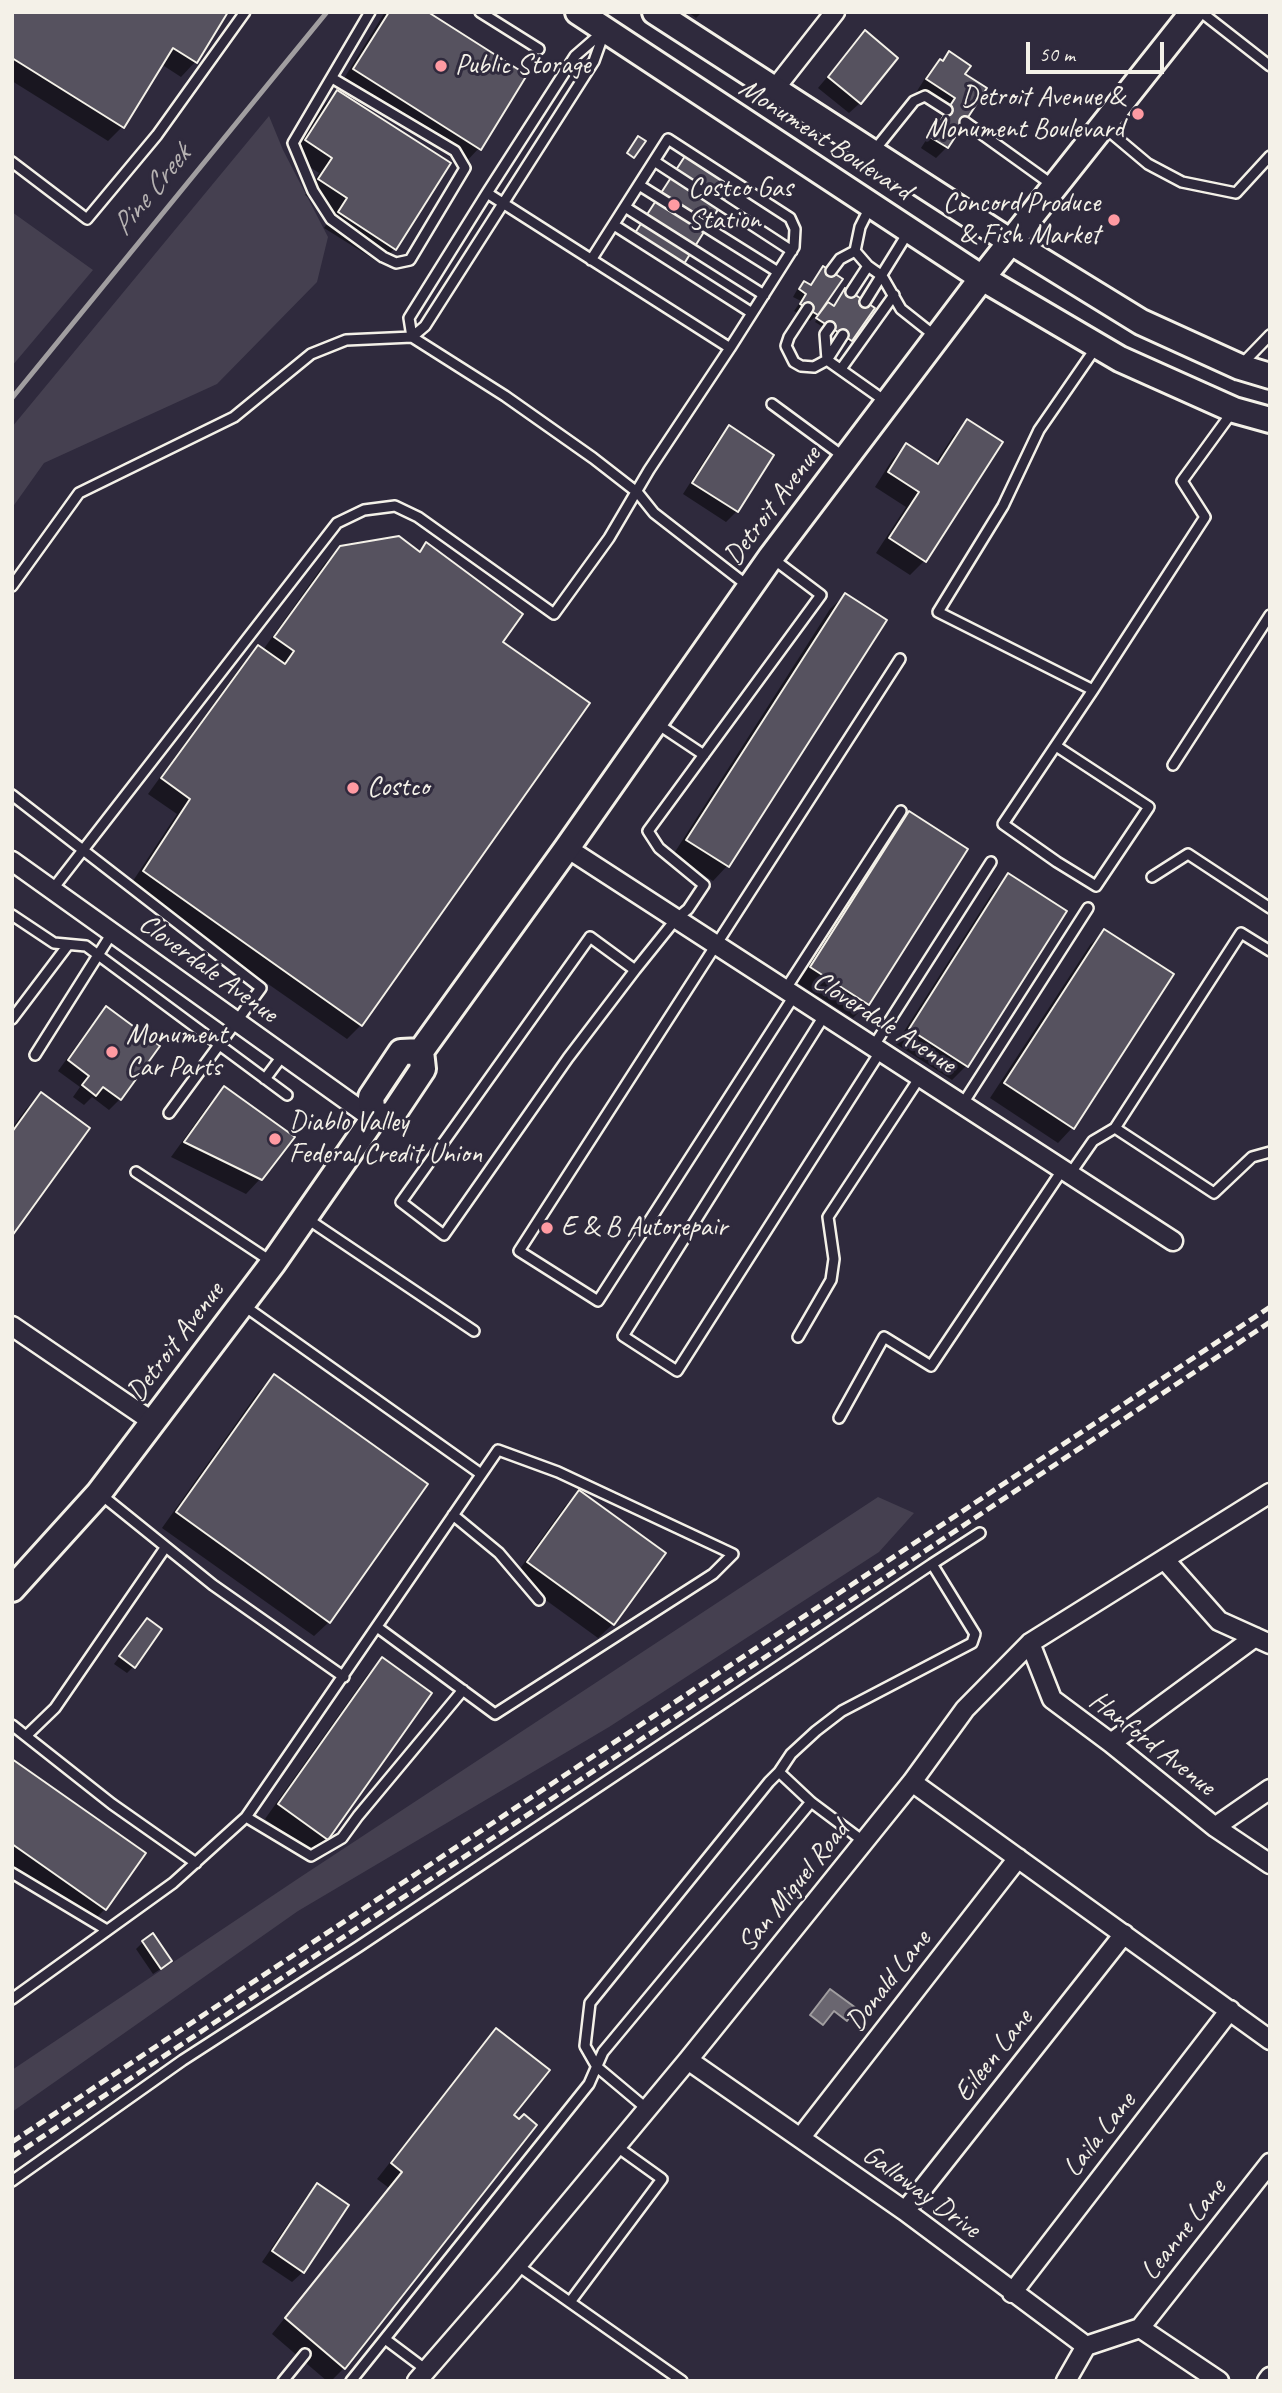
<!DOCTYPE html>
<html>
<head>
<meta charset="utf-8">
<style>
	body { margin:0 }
	#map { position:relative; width:1282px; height:2393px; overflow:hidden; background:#2f2a3d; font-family:Caveat,sans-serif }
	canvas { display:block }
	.frame { position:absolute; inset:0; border:14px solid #f4f1e8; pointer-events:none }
	.scale { position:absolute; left:1026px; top:42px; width:138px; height:32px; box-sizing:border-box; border:4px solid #f4f1e8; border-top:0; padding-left:9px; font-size:21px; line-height:24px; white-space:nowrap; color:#f4f1e8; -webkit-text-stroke:5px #2f2a3d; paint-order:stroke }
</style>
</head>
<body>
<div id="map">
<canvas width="1282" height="2393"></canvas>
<div class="frame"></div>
<div class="scale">50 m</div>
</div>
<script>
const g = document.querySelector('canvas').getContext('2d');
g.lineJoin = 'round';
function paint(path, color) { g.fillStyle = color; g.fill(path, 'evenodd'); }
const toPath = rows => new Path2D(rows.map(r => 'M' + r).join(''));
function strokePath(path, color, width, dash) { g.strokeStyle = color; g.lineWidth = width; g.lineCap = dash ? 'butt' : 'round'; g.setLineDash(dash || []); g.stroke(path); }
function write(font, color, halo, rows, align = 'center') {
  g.font = font + ' Caveat,sans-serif'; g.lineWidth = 6; g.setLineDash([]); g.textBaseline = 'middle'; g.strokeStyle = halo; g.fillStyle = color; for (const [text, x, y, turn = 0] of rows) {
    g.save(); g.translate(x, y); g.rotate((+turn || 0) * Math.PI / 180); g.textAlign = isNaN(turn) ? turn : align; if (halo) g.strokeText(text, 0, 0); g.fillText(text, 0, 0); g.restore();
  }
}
const green = toPath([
	[269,116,283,150,328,237,317,282,217,384,44,463,12,508,12,427],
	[12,212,93,270,12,366],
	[878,1497,914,1513,879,1552,609,1727,298,1911,12,2112,12,2070,302,1876]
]);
const water = toPath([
	[830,1989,856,2008,847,2021,834,2011,823,2025,810,2015,830,1989]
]);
const shadow = toPath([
	[12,12,226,12,195,62,181,77,161,64,122,127,108,141,12,81],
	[385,12,424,12,479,148,465,163,340,85],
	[688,12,702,12,696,18],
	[855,44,860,103,849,113,818,88],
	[949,54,963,74,947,147,936,158,921,148,946,109,917,91,929,72],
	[337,92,394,249,380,263,324,228,334,213,305,195,319,173,291,155,323,106],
	[824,269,822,310,834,308,872,309,848,343,815,322,821,313,820,312,810,321,794,311,801,301,793,297,797,290,804,283,810,287],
	[968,421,925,560,910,575,876,553,906,507,875,487,892,460,906,445,935,464,953,436],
	[729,428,737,511,726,522,683,494,718,439],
	[426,545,500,642,361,1025,347,1039,129,887,177,814,148,794,244,662,259,648,263,650,325,563,340,548,418,552],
	[845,595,885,620,727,866,713,881,673,855,830,609],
	[909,813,867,1004,853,1018,796,982,895,828],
	[1009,875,1065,911,966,1066,952,1080,896,1044,994,890],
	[1104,931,1172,975,1072,1128,1058,1143,990,1098,1090,945],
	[107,1009,158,1046,120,1099,109,1110,92,1097,84,1105,73,1097,80,1087,58,1071,96,1019],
	[224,1089,292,1138,260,1179,246,1194,171,1157,210,1103],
	[41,1094,12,1233,12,1128,26,1109],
	[274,1376,329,1622,314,1636,162,1528,259,1391],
	[579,1492,613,1624,598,1638,514,1577,565,1506],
	[147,1620,134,1666,127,1673,114,1664],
	[382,1659,327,1838,312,1853,265,1819,368,1674],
	[12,1761,144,1853,105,1909,90,1924,12,1869],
	[143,1942,162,1968,153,1974,136,1949],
	[496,2031,512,2116,519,2121,534,2125,344,2368,331,2381,327,2381,272,2334,389,2188,377,2179,482,2045],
	[317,2185,303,2272,292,2282,262,2262,307,2196]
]);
const stream = toPath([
	[12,398,327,12]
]);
const building = toPath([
	[12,12,228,12,197,63,173,48,124,128,12,58,12,12],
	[389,12,428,12,527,75,481,150,353,69,389,12],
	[865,30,898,58,861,104,828,77,865,30],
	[949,51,971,66,965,74,987,88,948,148,930,137,955,98,926,79,940,59,943,61,949,51],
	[337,90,451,163,396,250,338,212,347,198,318,179,332,158,305,140,337,90],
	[638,136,646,141,634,158,627,153,638,136],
	[687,153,734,184,682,267,633,236,687,153],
	[823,266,843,279,818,315,800,304,806,294,799,289,804,281,811,285,823,266],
	[845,288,875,308,852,341,816,318,828,302,834,306,845,288],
	[967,419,1003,442,926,562,889,538,919,492,888,472,906,443,938,464,967,419],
	[729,425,774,455,738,512,692,483,729,425],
	[399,536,420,552,426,542,523,614,503,642,590,703,362,1026,143,871,190,799,161,778,258,645,285,664,294,651,274,637,340,546,399,536],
	[845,593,887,620,729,867,686,840,845,593],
	[909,811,968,849,869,1005,810,967,909,811],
	[1008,873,1067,911,968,1067,909,1029,1008,873],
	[1104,929,1174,974,1074,1129,1004,1083,1104,929],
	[106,1006,160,1046,121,1100,103,1087,96,1096,82,1085,89,1076,68,1060,106,1006],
	[224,1086,295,1137,262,1180,184,1142,224,1086],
	[41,1092,90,1128,12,1236,12,1132,41,1092],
	[274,1374,428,1484,330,1623,176,1512,274,1374],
	[579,1490,666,1553,614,1625,527,1562,579,1490],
	[147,1618,162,1629,135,1668,119,1656,147,1618],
	[382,1657,432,1693,328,1840,278,1804,382,1657],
	[12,1759,146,1853,106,1910,12,1844,12,1759],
	[153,1933,172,1961,161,1969,142,1941,153,1933],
	[496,2028,550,2070,514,2115,519,2119,524,2114,537,2125,345,2369,285,2318,402,2172,391,2163,496,2028],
	[317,2183,349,2205,304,2273,272,2251,317,2183]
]);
const lane = toPath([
	[480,12,539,49],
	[1201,12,1270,66],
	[605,30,594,61,425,326,412,337,409,318,487,193,575,56,605,30],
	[332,78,455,151,465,168,410,260,396,263,383,257,331,219,313,191,293,143,370,12],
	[965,122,1054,186],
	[1104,127,1148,164,1182,182,1236,193,1270,156],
	[873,152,914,101,925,96,947,110],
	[654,161,792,251],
	[12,162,87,219,157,135,245,12],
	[639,185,778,272],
	[625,207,764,295],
	[870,207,860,227,855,251,868,266,882,276,901,309,935,336],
	[614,225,752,313],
	[591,260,668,139,790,218,795,229,794,247,730,348],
	[831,271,840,259,855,251],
	[851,292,868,266],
	[865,302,909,231],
	[808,308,789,337,786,346,794,362,801,366,814,367,827,360,843,335],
	[827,360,885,401],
	[827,360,825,334,830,327],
	[1242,364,1270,335],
	[841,369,894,295],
	[772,404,844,457],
	[12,586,79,493,234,417,311,354,346,340,412,337,505,396,593,458,638,493,654,513,748,586],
	[1093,690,938,612,1003,506,1039,430,1097,346],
	[656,723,704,755],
	[1056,746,1149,807,1096,886,1057,862,1003,824,1093,690,1205,517,1182,481,1233,411],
	[1173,765,1270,615],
	[12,795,261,988,169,1113],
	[1152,877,1188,854,1270,908],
	[52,890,337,523,364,510,395,506,418,517,554,614,609,538,649,470,730,348,487,193],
	[12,915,54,943,86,946,287,1095],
	[1270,951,1241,933,1115,1128,1214,1193,1252,1157,1270,1152],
	[635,970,590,937,401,1202,444,1235,568,1058,635,970,676,919,688,909,704,885,659,848,648,831,821,595,772,558],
	[785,990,901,811],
	[794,996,598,1301,519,1251,900,659],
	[824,1016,623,1336,677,1371,880,1052],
	[12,1019,68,945],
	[873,1047,991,862],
	[35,1055,112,933],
	[265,1079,283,1055],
	[962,1105,1088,908],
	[136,1172,272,1262],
	[1070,1174,1093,1141,1115,1128],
	[306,1218,474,1331],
	[243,1305,481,1474],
	[798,1337,831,1280,834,1259,828,1217,920,1077],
	[839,1418,884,1337,931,1366,1063,1169],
	[99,1493,213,1585,344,1677],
	[453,1515,499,1553,539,1600],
	[932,1564,980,1533],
	[12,1725,112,1804,196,1863],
	[26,1736,55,1708,165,1548],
	[246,1817,311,1856,342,1838,358,1816,463,1690],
	[12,1873,107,1930],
	[12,1999,173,1883,246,1817,498,1450,558,1472,733,1554,713,1574,495,1714,377,1627],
	[647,2109,597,2067,585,2046,590,2003,769,1782,779,1772,811,1802,863,1841],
	[12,2181,183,2060,358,1947,932,1564,975,1634,972,1643,842,1711,816,1731,791,1754,779,1772],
	[517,2265,682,2381],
	[570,2302,662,2179,616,2146],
	[385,2339,425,2369],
	[283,2381,305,2354],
	[351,2381,589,2084,603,2052,811,1802]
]);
const street = toPath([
	[773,91,835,12],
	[567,848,1173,1241],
	[12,861,373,1119],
	[12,1326,153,1422],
	[1164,1559,1219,1621,1270,1644],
	[1030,1643,1052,1699,1111,1743,1215,1827,1270,1864],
	[1111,1743,1255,1637],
	[912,1782,1270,2040],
	[1215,1827,1270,1789],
	[688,2060,905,2211,1086,2346,1066,2381],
	[801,2137,1018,1858],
	[905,2211,1124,1934],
	[1012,2293,1230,2010],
	[1140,2328,1270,2163],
	[1086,2346,1140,2328,1219,2381],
	[417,2381,504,2281,688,2060,912,1782,965,1709,1030,1643,1270,1493],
	[1267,2381,1270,2377]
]);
const secondary = toPath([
	[578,12,982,278,1120,359,1234,410,1270,420],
	[655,12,1011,242,1141,322,1240,367,1270,376],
	[421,1051,401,1052,371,1097,373,1119,393,1114,423,1069,421,1051,567,848,771,557,982,278,1193,12],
	[12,1589,99,1493,273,1263,373,1119]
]);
const rail = toPath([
	[12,2142,1270,1307],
	[12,2157,1270,1322]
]);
const markers = [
	[441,66,7,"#ff9aa2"],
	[1138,114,7,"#ff9aa2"],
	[674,205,7,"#ff9aa2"],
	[1114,220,7,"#ff9aa2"],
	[353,788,7,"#ff9aa2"],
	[112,1052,7,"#ff9aa2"],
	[275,1139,7,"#ff9aa2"],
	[547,1228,7,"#ff9aa2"]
];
const poiNames = [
	["Public Storage",455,66],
	["Detroit Avenue &",1124,98,"right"],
	["Monument Boulevard",1124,130,"right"],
	["Costco Gas",688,189],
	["Station",688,221],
	["Concord Produce",1100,204,"right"],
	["& Fish Market",1100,236,"right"],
	["Costco",367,788],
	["Monument",126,1036],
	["Car Parts",126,1068],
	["Diablo Valley",289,1123],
	["Federal Credit Union",289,1155],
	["E & B Autorepair",561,1228]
];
const streetNames = [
	["Monument Boulevard",825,140,33],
	["Detroit Avenue",773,506,-53],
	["Cloverdale Avenue",208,969,36],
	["Cloverdale Avenue",884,1023,33],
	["Detroit Avenue",176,1342,-53],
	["Hanford Avenue",1152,1744,38],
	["San Miguel Road",794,1887,-51],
	["Donald Lane",889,1981,-52],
	["Eileen Lane",994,2056,-52],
	["Laila Lane",1100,2135,-52],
	["Galloway Drive",921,2192,36],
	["Leanne Lane",1184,2230,-52]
];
const waterNames = [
	["Pine Creek",152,191,-51]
];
paint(green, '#454050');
paint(water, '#6a6670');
strokePath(water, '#a19ea0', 2);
paint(shadow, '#0007');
strokePath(stream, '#a19ea0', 5);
paint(building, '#56525f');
strokePath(building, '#f4f1e8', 2);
strokePath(lane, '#f4f1e8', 14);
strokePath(street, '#f4f1e8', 23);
strokePath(secondary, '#f4f1e8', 30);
strokePath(lane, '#2f2a3d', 9);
strokePath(street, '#2f2a3d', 18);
strokePath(secondary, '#2f2a3d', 24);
strokePath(rail, '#f4f1e8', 5, [10, 5]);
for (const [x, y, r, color] of markers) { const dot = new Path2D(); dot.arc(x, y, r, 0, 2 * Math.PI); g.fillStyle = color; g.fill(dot); strokePath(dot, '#2f2a3d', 2.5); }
write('28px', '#f4f1e8', '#2f2a3d', poiNames, 'left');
write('28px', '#f4f1e8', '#2f2a3d', streetNames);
write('italic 30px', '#b6b2b2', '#2f2a3d', waterNames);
</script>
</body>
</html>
